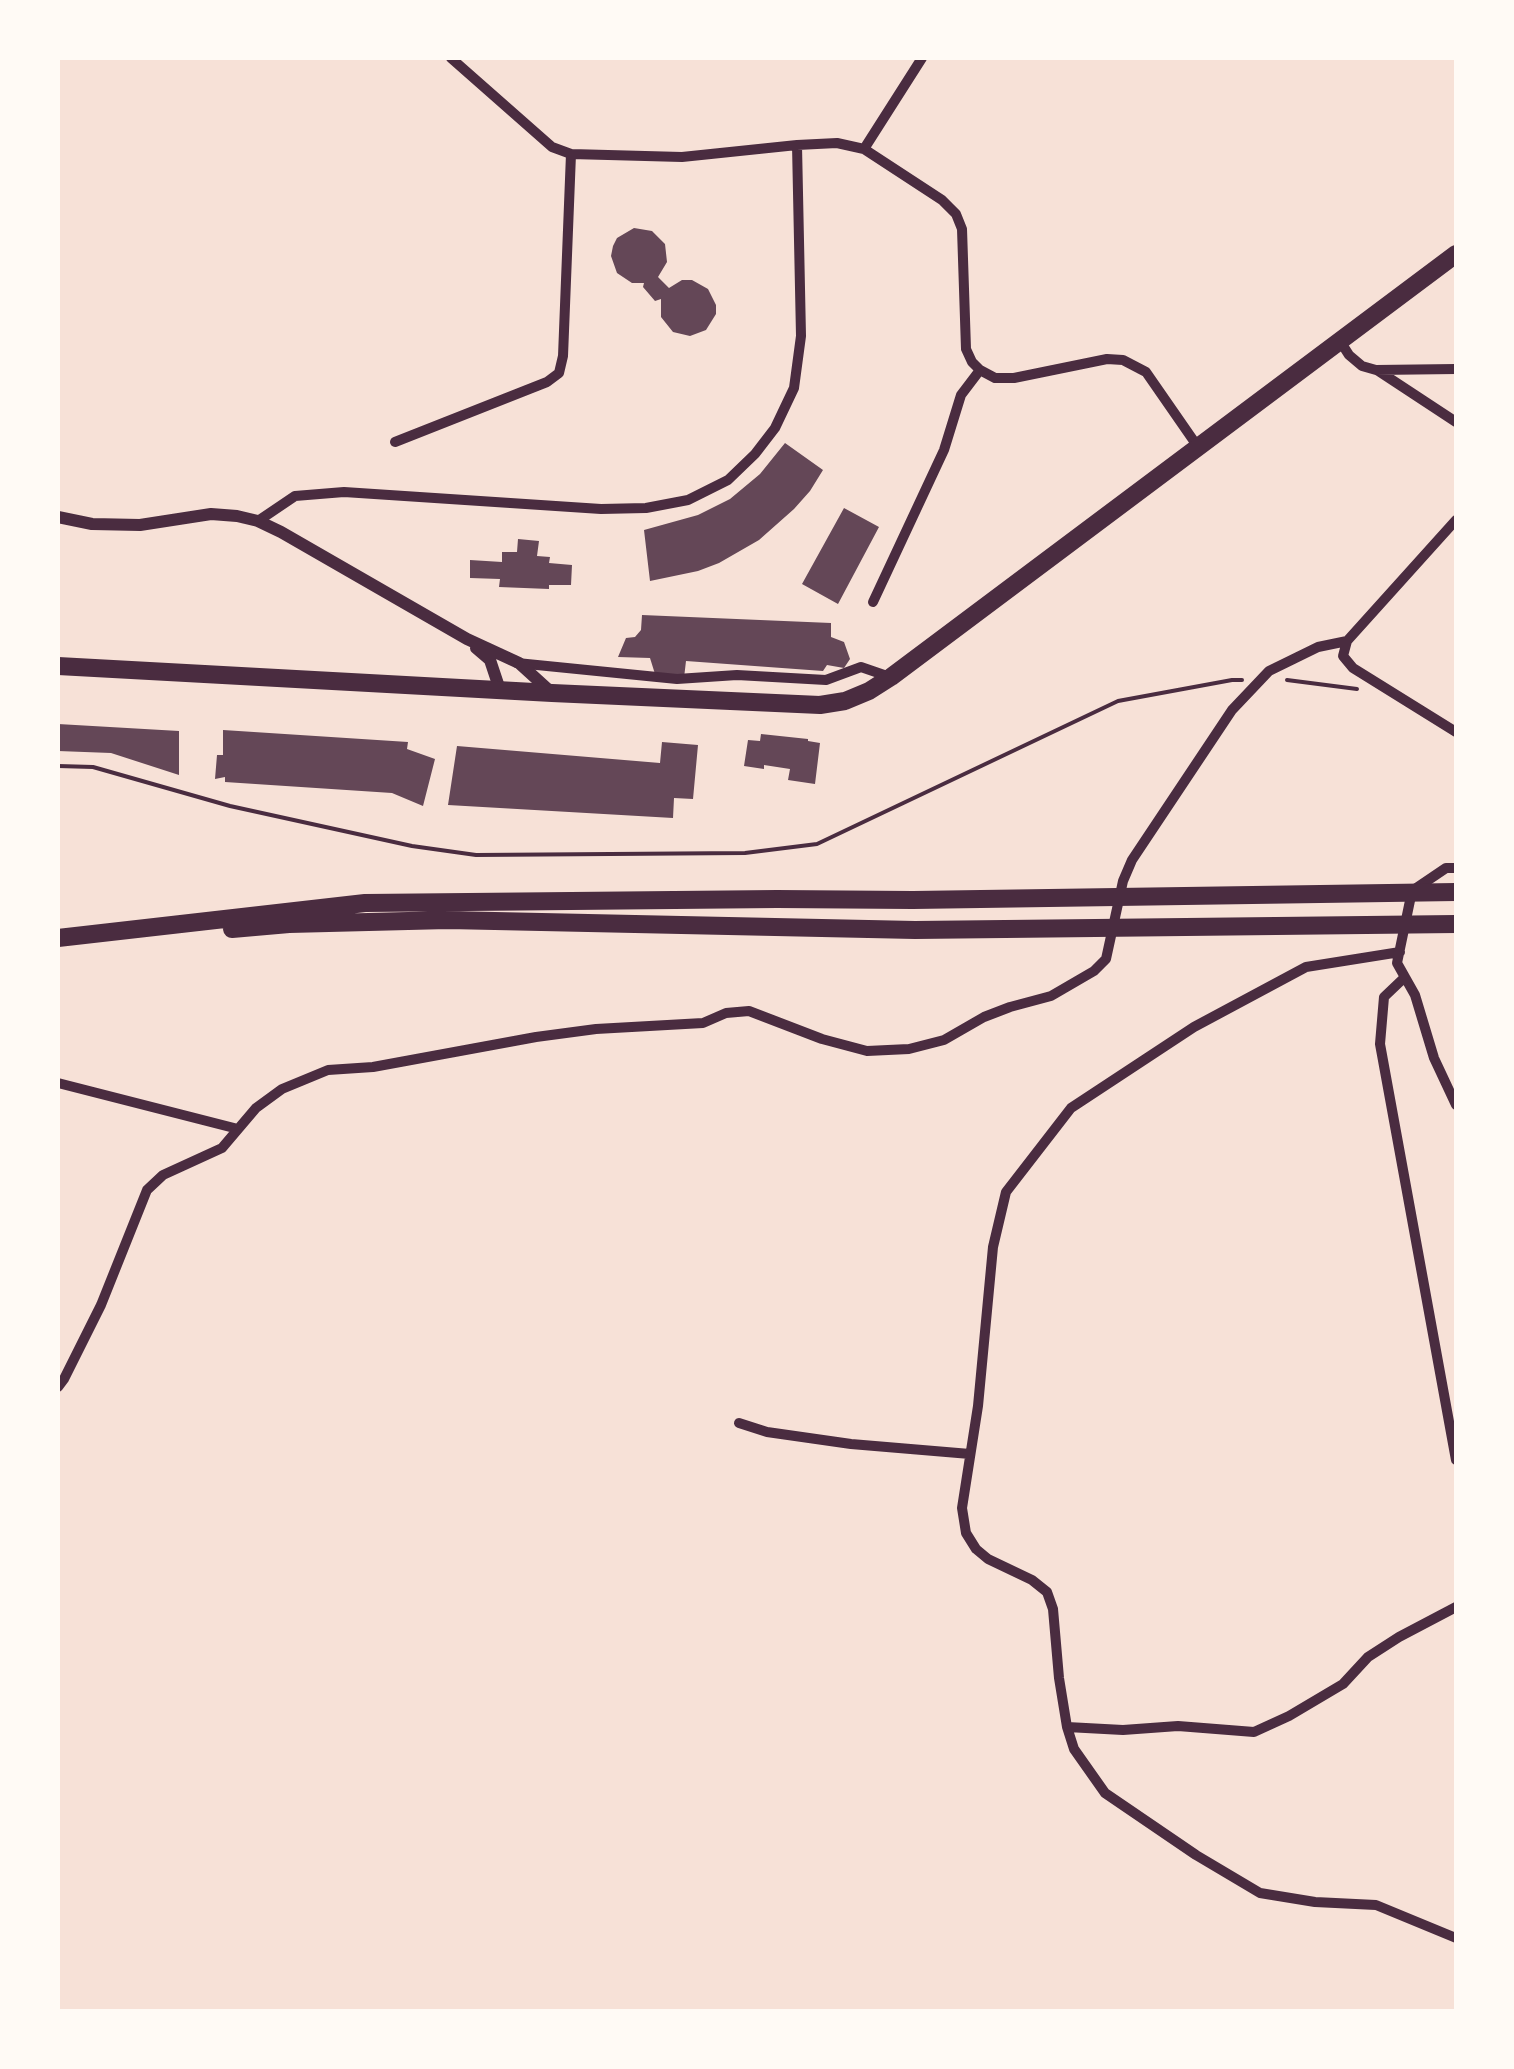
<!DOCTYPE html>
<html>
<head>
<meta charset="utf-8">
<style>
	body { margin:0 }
	#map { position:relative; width:1514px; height:2069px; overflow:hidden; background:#f7e1d7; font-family:"Sofia Sans Condensed",sans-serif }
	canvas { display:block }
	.frame { position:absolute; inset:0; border:60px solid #fffaf5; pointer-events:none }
</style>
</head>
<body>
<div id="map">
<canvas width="1514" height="2069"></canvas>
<div class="frame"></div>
</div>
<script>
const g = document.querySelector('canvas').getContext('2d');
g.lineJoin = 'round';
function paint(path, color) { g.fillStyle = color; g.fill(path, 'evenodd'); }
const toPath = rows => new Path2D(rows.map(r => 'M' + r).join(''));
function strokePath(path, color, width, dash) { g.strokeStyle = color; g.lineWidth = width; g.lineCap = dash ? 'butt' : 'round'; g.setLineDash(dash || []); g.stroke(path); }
const building = toPath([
	[634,228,652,231,665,244,667,262,658,277,669,288,682,280,692,280,708,289,716,305,716,314,706,330,690,336,673,332,661,317,661,299,655,301,643,287,644,283,632,283,617,273,611,256,613,246,617,238],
	[785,443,823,470,810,491,794,509,759,540,719,563,698,571,650,581,644,530,698,515,730,499,760,474],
	[844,508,879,527,838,604,802,584],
	[518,539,539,541,537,556,550,557,549,563,572,565,571,585,549,585,549,589,499,587,500,579,470,578,470,560,502,562,502,552,517,552],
	[642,615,831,623,831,637,844,642,850,659,844,668,827,665,823,671,686,661,684,678,655,674,650,658,618,657,626,638,635,637,641,630],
	[58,724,179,731,179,775,111,753,58,751],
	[223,730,408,742,407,749,435,759,423,806,392,793,225,782,225,777,215,779,217,755,223,755],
	[761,734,808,739,808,741,820,743,815,784,788,780,790,769,764,765,764,769,744,766,748,740,760,741],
	[662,742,698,745,693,799,674,798,673,818,448,805,457,746,660,763]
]);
const path = toPath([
	[1287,680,1357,689],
	[58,766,93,767,230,806,412,846,476,855,745,853,817,844,1118,701,1232,680,1242,680]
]);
const minor = toPath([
	[451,58,552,147,571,154,682,157,797,145,837,143,864,149,942,200,956,214,962,229,966,349,972,362,980,370,995,378,1014,378,1107,359,1123,360,1146,372,1198,447],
	[864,149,922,58],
	[1340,341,1349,355,1362,366,1376,370,1456,369],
	[1377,370,1456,422],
	[395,442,547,382,559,373,563,356,571,154],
	[1456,520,1347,641,1343,656,1353,668,1456,732],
	[258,521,295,496,344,492,601,509,646,508,688,500,728,480,755,454,775,428,794,388,801,336,797,145],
	[873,602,944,450,961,395,980,370],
	[517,663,677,679,737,675,826,680,861,667,890,677],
	[1456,868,1446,868,1412,891,1397,963,1415,995,1434,1058,1456,1105],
	[1400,952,1306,967,1194,1027,1071,1108,1006,1192,993,1247,978,1406,962,1508,966,1533,976,1549,988,1559,1032,1580,1047,1592,1053,1609,1059,1678,1067,1727,1074,1749,1105,1793,1196,1855,1260,1893,1315,1902,1376,1905,1456,1938],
	[1405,977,1384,997,1380,1044,1456,1460],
	[58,1083,238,1129],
	[58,1387,64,1379,101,1305,147,1190,163,1175,222,1148,256,1108,282,1089,328,1070,373,1067,536,1037,596,1029,703,1023,726,1013,749,1011,822,1039,867,1051,909,1049,944,1040,984,1017,1010,1007,1051,996,1094,971,1106,959,1123,881,1132,860,1232,710,1269,671,1318,647,1347,641],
	[739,1423,767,1432,851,1444,970,1454],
	[1067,1727,1123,1730,1178,1726,1254,1732,1289,1716,1343,1684,1368,1657,1399,1637,1456,1607]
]);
const tertiary = toPath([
	[58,517,92,524,140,525,211,514,237,516,258,521,281,532,467,639,519,663,552,693],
	[476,648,490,660,500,690]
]);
const primary = toPath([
	[58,666,552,693,820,705,845,701,869,691,891,677,1456,254]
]);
const trunk = toPath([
	[232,929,289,924,448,920,915,930,1456,924],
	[58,938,365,903,777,899,913,900,1456,892]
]);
paint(building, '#644757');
strokePath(path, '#4a2c40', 4);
strokePath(minor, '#4a2c40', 10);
strokePath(tertiary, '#4a2c40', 12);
strokePath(primary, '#4a2c40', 18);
strokePath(trunk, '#4a2c40', 18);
</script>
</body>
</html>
